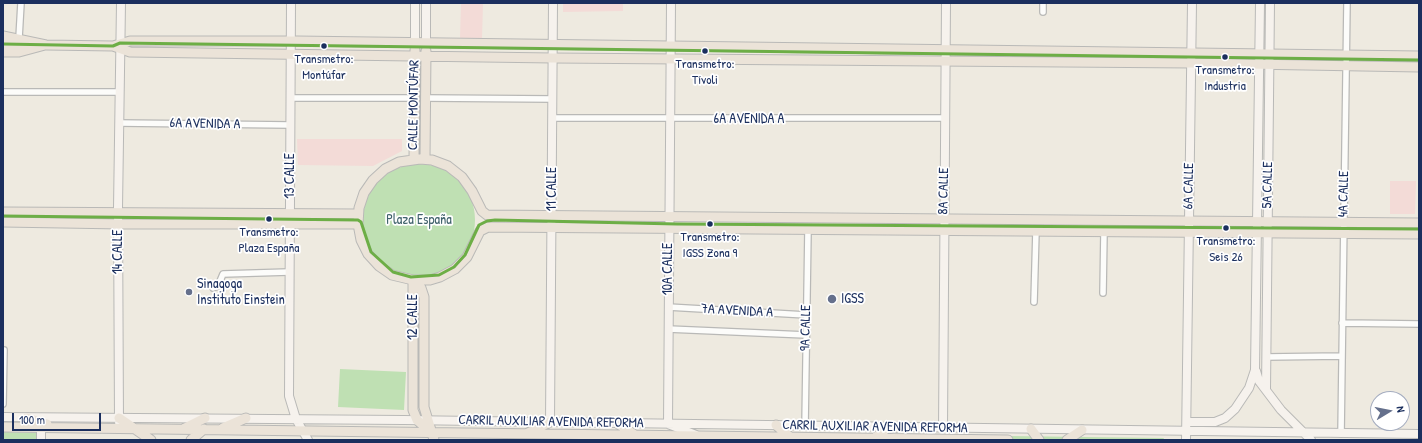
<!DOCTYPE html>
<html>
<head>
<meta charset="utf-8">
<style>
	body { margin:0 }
	#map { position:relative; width:1422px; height:443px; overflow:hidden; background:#eeeae0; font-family:"Patrick Hand",sans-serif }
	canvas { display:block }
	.frame { position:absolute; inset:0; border:4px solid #1b2f5e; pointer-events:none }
	.north { position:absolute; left:1370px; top:391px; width:40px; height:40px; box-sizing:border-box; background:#fff; border:1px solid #a4acbf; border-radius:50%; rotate:80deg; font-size:11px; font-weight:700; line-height:16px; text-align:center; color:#1b2f5e }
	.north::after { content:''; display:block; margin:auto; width:14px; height:18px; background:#65708c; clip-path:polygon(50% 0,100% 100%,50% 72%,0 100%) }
	.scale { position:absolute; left:12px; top:413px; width:89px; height:18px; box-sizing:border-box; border:2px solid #1b2f5e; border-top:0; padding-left:5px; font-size:12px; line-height:14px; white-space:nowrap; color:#1b2f5e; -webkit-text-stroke:3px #fff; paint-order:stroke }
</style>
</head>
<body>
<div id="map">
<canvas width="1422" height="443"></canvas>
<div class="frame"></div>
<div class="north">N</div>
<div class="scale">100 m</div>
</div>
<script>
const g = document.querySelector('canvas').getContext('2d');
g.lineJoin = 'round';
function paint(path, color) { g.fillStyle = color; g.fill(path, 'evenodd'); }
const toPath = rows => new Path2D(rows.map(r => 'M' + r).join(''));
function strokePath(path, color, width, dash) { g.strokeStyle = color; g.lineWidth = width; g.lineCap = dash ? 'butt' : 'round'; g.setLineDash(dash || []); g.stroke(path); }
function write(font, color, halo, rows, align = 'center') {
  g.font = font + ' "Patrick Hand",sans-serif'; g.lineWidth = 3.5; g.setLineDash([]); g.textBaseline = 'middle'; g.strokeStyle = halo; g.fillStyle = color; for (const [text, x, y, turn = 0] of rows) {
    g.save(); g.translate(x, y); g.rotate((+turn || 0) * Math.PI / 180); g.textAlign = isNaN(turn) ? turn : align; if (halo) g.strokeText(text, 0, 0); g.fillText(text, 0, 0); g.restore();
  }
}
const built = toPath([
	[461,3,483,3,482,39,460,39],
	[563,3,623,3,623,11,563,12],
	[297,139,402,139,402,151,373,166,298,165],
	[1390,181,1416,181,1415,214,1390,214]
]);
const green = toPath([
	'363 220a56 56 0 1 1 112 0a56 56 0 1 1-112 0Z',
	[340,369,406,372,404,410,338,407],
	[3,432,37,433,37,440,3,440],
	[696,432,1164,438,1163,440,713,440]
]);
const street = toPath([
	[1043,12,1043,3],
	[19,38,21,3],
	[3,92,120,92],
	[290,98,415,98],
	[426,98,552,99],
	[552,118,945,118],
	[119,123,290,125],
	[213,288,218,286,223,274,289,272],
	[1103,293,1104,232],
	[1034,302,1036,231],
	[668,307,806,315],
	[1342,323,1419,324],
	[668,329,806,335],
	[1266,357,1342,356],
	[3,404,4,350],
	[805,426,808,230],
	[1341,434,1347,3]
]);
const secondary = toPath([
	[291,3,289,396,296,419,308,440],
	[426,3,426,43],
	[671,3,668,424,696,435],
	[415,43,415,3],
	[1256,371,1259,381,1281,410,1311,440],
	[1266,390,1270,3],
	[3,417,404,420,1419,434],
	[119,422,118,208,121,3],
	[550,422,553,3],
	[1187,422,1215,422,1225,418,1235,409,1249,388,1255,370,1260,3],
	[41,427,41,440],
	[943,428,946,3],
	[1186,440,1192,3]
]);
const primary = toPath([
	[3,36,46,45,113,46,130,52,553,58,1191,63,1419,67],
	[3,44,29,44],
	[113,46,130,41,297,41,1419,56],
	[3,52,19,52,45,45],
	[414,159,415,50],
	[425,159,426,51],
	[3,212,358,214],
	[3,222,122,224,358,224],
	[1419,223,487,215,482,211,472,191,462,177,448,166,432,160,420,159,399,162,385,169,373,180,364,193,359,208,358,224,361,240,368,254,379,266,392,275,413,280,430,280,440,277,455,269,467,257,480,231,488,227,1419,234],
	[413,280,421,288,424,297,424,407,434,440],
	[413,280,413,410,417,420,431,432],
	[27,418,47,424],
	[119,418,151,440],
	[617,423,635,435],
	[776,425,790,437],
	[3,427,1008,440],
	[185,428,205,418],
	[223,428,246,418],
	[1031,429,1039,440],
	[528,433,550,422],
	[875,438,887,428,900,427],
	[191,440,204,429],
	[1067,440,1082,430]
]);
const bus1 = toPath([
	[3,44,113,46,120,43,1419,60],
	[3,216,358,220,361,222,371,252,393,272,411,277,439,275,454,267,465,255,479,225,487,221,495,220,677,224,1419,229]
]);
const markers = [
	[324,46,3.5,"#1b2f5e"],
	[705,51,3.5,"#1b2f5e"],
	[1225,57,3.5,"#1b2f5e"],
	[269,219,3.5,"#1b2f5e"],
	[710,224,3.5,"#1b2f5e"],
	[1226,228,3.5,"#1b2f5e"],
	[189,292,4,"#65708c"],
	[832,299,5,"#65708c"]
];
const busNames = [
	["Transmetro:",324,60],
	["Montúfar",324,76],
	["Transmetro:",705,65],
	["Tívoli",705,81],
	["Transmetro:",1225,71],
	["Industria",1225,87],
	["Transmetro:",269,233],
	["Plaza España",269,249],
	["Transmetro:",710,238],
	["IGSS Zona 9",710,254],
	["Transmetro:",1226,242],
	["Seis 26",1226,258]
];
const streetNames = [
	["CALLE MONTÚFAR",414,105,-89],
	["6A AVENIDA A",749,119],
	["6A AVENIDA A",205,124,1],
	["13 CALLE",290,176,-90],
	["5A CALLE",1268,185,-89],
	["6A CALLE",1189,186,-89],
	["11 CALLE",552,189,-90],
	["8A CALLE",944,191,-89],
	["4A CALLE",1344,194,-89],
	["14 CALLE",118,252,-90],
	["10A CALLE",668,269,-90],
	["7A AVENIDA A",737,311,3],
	["12 CALLE",413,317,-90],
	["9A CALLE",806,328,-89],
	["CARRIL AUXILIAR AVENIDA REFORMA",551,422,1],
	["CARRIL AUXILIAR AVENIDA REFORMA",875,427,1]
];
const parkNames = [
	["Plaza España",419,220]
];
const poiNames = [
	["Sinagoga",197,284],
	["Instituto Einstein",197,300],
	["IGSS",841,299]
];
paint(built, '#f3dbd7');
paint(green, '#bfe0b3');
strokePath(street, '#b9b9b7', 8);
strokePath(secondary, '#b9b9b7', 10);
strokePath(primary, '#b9b9b7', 11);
strokePath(street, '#fcfcfa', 5.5);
strokePath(secondary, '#f6f2ed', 8);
strokePath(primary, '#ebe3d8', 9);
strokePath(bus1, '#6dae46', 3);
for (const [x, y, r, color] of markers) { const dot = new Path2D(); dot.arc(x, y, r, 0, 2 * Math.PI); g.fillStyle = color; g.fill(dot); strokePath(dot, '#fff', 1.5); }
write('13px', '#1b2f5e', '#fff', busNames);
write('14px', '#1b2f5e', '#fff', streetNames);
write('14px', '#40626c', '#fff', parkNames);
write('14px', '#1b2f5e', '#fff', poiNames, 'left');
</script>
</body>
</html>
